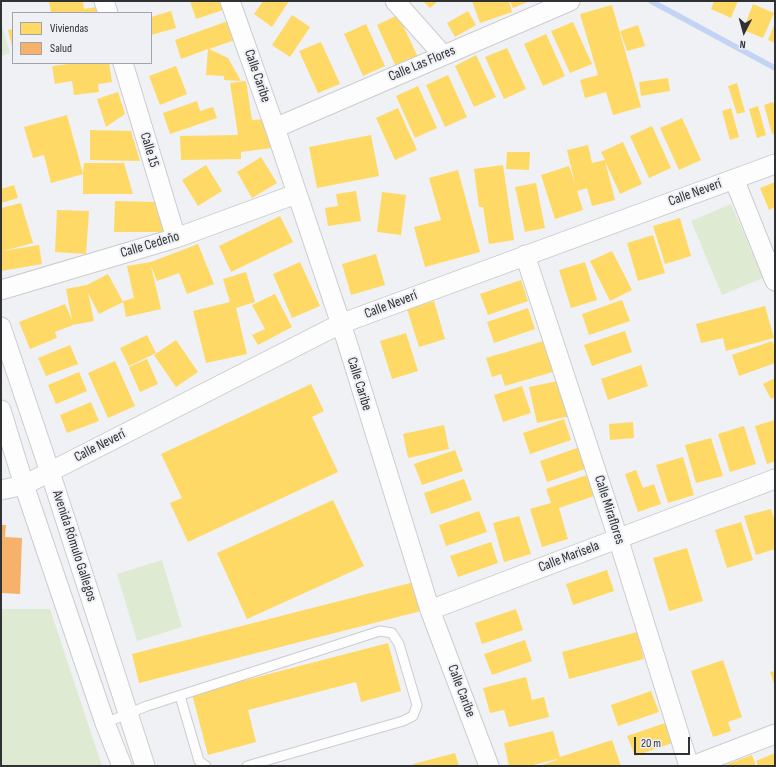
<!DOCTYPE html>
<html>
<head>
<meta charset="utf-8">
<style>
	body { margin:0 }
	#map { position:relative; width:776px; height:767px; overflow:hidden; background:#eff1f4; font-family:"Sofia Sans Condensed",sans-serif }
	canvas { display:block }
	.frame { position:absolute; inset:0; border:2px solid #303133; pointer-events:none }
	.legend { position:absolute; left:12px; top:12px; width:140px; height:52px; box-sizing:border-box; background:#eef0f5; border:1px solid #a2a4a7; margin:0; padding:5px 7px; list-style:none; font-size:12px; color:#303133 }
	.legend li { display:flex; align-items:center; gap:8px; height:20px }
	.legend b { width:20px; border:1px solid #a2a4a7 }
	.north { position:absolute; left:724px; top:12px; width:40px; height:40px; -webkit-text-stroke:3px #eef0f5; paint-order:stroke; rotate:186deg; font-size:11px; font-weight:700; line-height:16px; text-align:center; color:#303133 }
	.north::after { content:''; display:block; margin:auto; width:14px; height:18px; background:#303133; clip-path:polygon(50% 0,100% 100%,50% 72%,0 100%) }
	.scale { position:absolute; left:634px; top:737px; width:56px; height:18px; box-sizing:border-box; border:2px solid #303133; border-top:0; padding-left:5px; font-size:12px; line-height:14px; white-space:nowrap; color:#303133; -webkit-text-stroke:3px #eef0f5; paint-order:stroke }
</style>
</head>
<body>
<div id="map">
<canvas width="776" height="767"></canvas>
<div class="frame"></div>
<ul class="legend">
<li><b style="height:11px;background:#ffd966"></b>Viviendas</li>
<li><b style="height:11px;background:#f6b26b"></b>Salud</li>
</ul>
<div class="north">N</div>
<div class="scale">20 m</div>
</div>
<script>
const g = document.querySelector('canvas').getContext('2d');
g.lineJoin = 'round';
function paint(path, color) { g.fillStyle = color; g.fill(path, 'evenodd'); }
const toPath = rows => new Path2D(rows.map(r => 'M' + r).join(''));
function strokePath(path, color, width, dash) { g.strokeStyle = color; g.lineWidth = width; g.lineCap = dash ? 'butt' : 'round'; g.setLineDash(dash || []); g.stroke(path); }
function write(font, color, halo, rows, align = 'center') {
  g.font = font + ' "Sofia Sans Condensed",sans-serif'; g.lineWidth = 4; g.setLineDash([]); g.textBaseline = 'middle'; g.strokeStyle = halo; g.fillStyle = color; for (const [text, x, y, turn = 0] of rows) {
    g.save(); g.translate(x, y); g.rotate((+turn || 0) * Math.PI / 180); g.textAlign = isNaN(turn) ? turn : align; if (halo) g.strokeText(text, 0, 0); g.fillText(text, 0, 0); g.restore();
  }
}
const green = toPath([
	[1,23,10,53,1,56],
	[731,204,763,278,722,295,691,221],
	[162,560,182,627,137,641,117,574],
	[1,609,50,609,102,766,1,766]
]);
const homes = toPath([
	[49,1,83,1,84,9,97,7,98,13,51,13],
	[190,1,223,1,226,9,196,19],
	[263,1,289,1,272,27,254,14],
	[423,1,438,1,430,8],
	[472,1,509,1,512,12,480,23],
	[510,1,530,1,513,8],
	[714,1,738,1,731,18,711,9],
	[753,4,774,13,763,38,743,30],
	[612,5,641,107,613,115,606,92,585,98,580,80,598,75,580,14],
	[171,11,176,28,151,35,151,17],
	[468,11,476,25,455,37,447,23],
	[292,15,310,27,290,57,272,45],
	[398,15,418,57,396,67,377,25],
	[228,21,235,40,209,49,228,58,241,81,224,80,224,76,206,75,208,49,181,59,175,40],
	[573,22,592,64,570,73,551,31],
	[775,23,775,43,768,40],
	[366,24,385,66,363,76,344,34],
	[638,25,645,46,627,51,620,31],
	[13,29,13,46,12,46,8,30],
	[546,34,565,76,543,86,524,44],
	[321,42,340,84,318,93,299,51],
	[507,48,526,89,504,99,485,57],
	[476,55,496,97,474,107,455,66],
	[77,63,109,63,112,82,98,84,99,92,74,95,72,81,55,84,52,66],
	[176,66,187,94,160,105,149,76],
	[448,75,467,117,445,127,426,85],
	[668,78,670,91,641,96,639,82],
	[246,81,252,120,266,119,271,148,241,152,241,159,181,160,180,136,238,135,230,83],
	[737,83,745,112,737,114,728,86],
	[418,86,437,128,415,138,396,96],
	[118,92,125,114,106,127,97,99],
	[197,101,200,111,213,107,217,118,170,134,163,113],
	[773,102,775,110,775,133,772,134,764,105],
	[758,106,766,135,757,138,749,109],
	[398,108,417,150,395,160,376,118],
	[731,108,739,137,730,140,722,111],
	[67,115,83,174,84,163,124,163,133,194,83,194,83,174,51,183,44,155,33,158,24,127],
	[682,118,701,160,679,170,660,128],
	[652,126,671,168,649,178,630,136],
	[90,130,131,131,140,161,90,160],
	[371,135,379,176,317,188,309,147],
	[623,142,642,184,620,194,605,161,615,200,592,206,587,188,577,191,583,210,555,219,541,175,569,166,575,184,567,150,588,145,592,163,605,160,601,152],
	[507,152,530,152,529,170,506,169],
	[261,157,277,183,252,198,237,172],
	[206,165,222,191,198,206,182,180],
	[503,165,514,240,489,244,483,207,479,207,474,169],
	[458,170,480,252,425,267,414,227,441,220,429,178],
	[775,182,775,207,769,210,760,188],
	[536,183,545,228,525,232,515,187],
	[14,185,18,198,1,203,1,189],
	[356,191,361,221,328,226,325,208,338,206,336,194],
	[382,192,406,195,401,235,377,232],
	[115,201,155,202,164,232,114,232],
	[21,203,33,243,3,251,39,245,42,264,1,271,1,208],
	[57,210,89,211,86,254,55,252],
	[280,216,293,242,231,272,219,246],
	[680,218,691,256,665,264,653,226],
	[653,235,665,273,638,281,627,243],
	[198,244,214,284,187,294,179,273,157,281,151,266,161,309,126,317,123,301,134,298,127,266,151,262],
	[612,251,632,290,610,301,590,261],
	[376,254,385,285,351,295,342,264],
	[300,262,320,306,292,318,273,274],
	[585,262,597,300,571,308,559,270],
	[246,272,255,302,236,308,247,354,206,363,193,311,230,302,223,279],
	[108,274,123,302,99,314,88,293,94,321,73,325,55,332,57,338,30,349,19,322,65,304,72,320,66,289,87,285],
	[521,280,528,301,488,315,480,294],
	[275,294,292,327,258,345,252,335,265,329,252,305],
	[622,300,630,321,589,335,582,314],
	[434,301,445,339,419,347,407,309],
	[765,306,774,338,726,351,723,338,701,343,696,324],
	[528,308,535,329,494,343,487,322],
	[625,331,632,352,592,366,584,345],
	[406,333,418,371,392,379,380,341],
	[147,335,156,353,129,366,120,348],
	[176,340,198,372,176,387,154,355],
	[547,340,556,371,505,386,501,374,492,377,486,358],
	[772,341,775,348,775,363,739,376,732,355],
	[70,345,78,364,46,376,38,358],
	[147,359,158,384,140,392,129,367],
	[115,361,135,406,108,418,88,373],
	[641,365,648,386,608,400,601,379],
	[79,372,87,391,56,404,48,385],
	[775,378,775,397,771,399,763,384],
	[558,381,562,401,568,400,571,416,537,423,529,387],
	[311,384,324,411,312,417,338,472,188,542,170,503,182,498,161,454],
	[522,386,531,413,503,422,494,395],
	[91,402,99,421,67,433,60,415],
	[564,419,571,440,530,454,523,433],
	[775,420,775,461,767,464,755,426],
	[633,422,634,438,610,440,609,424],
	[444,425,449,449,408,458,403,434],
	[744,426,756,464,730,472,718,434],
	[711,438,723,476,696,483,685,445],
	[580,447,588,468,547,482,540,461],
	[455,450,463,471,422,485,414,464],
	[683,457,694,495,668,503,656,465],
	[636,470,643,488,654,484,661,504,638,512,625,474],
	[587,475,594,496,559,508,568,539,542,547,530,509,551,503,546,489],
	[464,479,472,500,431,514,424,493],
	[333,500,364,566,247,619,217,553],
	[771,509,775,522,775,549,756,555,744,516],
	[479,511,487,532,446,546,439,525],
	[519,516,531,554,504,562,493,523],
	[741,522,753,560,727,568,715,530],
	[491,542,498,563,458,577,450,556],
	[687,548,703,601,669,611,653,558],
	[607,570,614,591,573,605,566,584],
	[414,582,421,611,139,683,132,654],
	[516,609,523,630,482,644,475,623],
	[637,632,644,659,569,679,562,652],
	[525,640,532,661,492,675,484,654],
	[388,643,401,691,361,702,356,682,248,710,256,742,208,755,192,694],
	[723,660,742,717,728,722,731,731,713,737,691,671],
	[775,671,775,687,770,672],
	[526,677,532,700,544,697,549,717,509,727,504,710,490,713,483,688],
	[651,691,659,712,618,726,611,705],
	[668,722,675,742,635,756,627,736],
	[553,731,560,757,612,740,621,766,539,766,557,760,557,759,529,766,509,766,504,743],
	[455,753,459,766,414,766,413,764],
	[775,753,775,766,758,766,756,761],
	[752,755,756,766,722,766]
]);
const health = toPath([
	[1,525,6,525,5,537,22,538,20,594,1,593]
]);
const stream = toPath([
	[651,1,775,68]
]);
const service = toPath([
	[180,696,199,761,206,766],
	[105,723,147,706,380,631,392,633,399,644,417,705,413,716,403,721,247,766]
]);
const minor = toPath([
	[104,1,108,13],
	[230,1,275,128,347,342,430,610,489,766],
	[395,1,443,55],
	[123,63,176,238],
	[275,128,570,1],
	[734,179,775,281],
	[525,255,618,538,689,766],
	[1,290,176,238,296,194],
	[1,327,50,472,145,766],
	[1,410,24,485,105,723,122,766],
	[1,490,24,485,340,324,775,164],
	[430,610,775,479],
	[692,766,775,734]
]);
const streetNames = [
	["Calle Las Flores",422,64,-23],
	["Calle Caribe",257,76,71],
	["Calle 15",149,150,73],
	["Calle Neverí",695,193,-20],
	["Calle Cedeño",150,245,-17],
	["Calle Neverí",391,305,-21],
	["Calle Caribe",359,384,73],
	["Calle Neverí",100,446,-27],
	["Calle Miraflores",609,510,72],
	["Avenida Rómulo Gallegos",74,546,72],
	["Calle Marisela",569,557,-21],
	["Calle Caribe",461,691,69]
];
paint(green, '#dfead3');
paint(homes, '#ffd966');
paint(health, '#f6b26b');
strokePath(stream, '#c2d3f4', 5.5);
strokePath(service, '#cbcccf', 11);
strokePath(minor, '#cbcccf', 21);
strokePath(service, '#fdfdfd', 9);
strokePath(minor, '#fdfdfd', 19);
write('14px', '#303133', '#eef0f5', streetNames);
</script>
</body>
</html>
